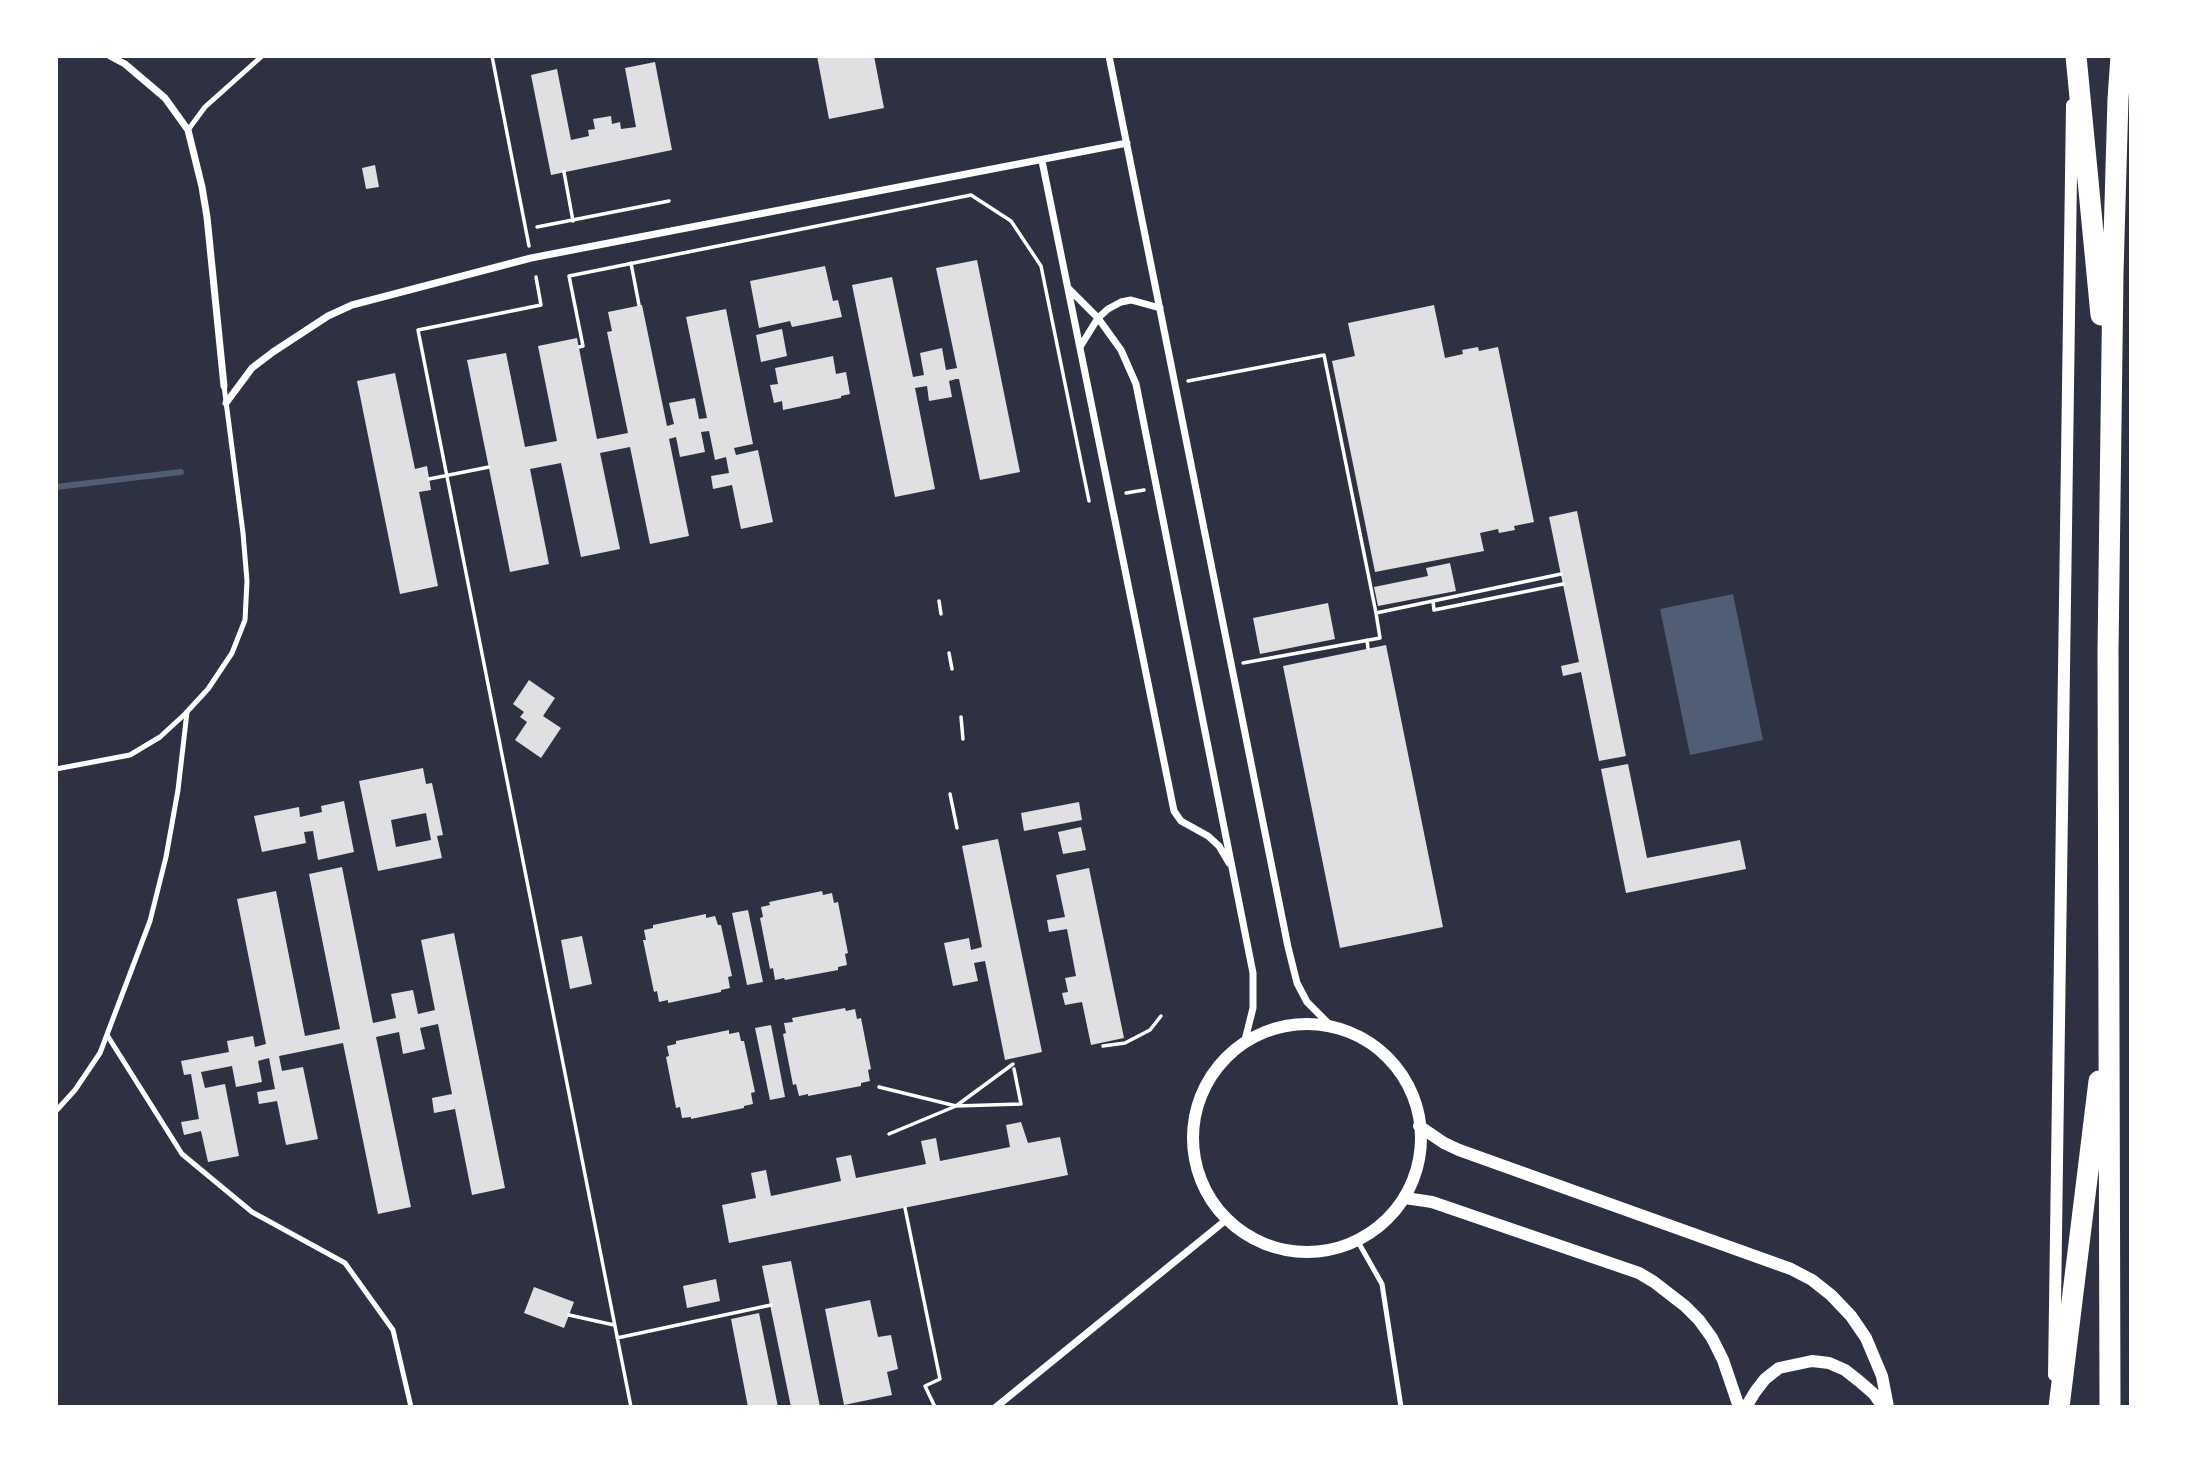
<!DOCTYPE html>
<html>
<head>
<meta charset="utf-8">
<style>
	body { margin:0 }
	#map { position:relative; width:2187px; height:1463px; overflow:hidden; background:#2d3142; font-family:Cabin,sans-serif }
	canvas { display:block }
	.frame { position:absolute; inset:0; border:58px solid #fff; pointer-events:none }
</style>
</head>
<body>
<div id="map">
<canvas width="2187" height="1463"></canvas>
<div class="frame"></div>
</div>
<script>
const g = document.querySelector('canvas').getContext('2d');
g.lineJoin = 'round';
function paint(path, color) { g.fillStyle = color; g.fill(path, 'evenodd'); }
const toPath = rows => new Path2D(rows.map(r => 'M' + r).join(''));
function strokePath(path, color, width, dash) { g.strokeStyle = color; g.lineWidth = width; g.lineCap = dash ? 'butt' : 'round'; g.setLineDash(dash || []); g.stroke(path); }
const water = toPath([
	[1733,594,1763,740,1690,755,1660,609]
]);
const stream = toPath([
	[56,487,181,472]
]);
const building = toPath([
	[817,56,874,56,884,108,829,119],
	[655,62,672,150,551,175,531,75,557,69,571,140,589,136,588,130,595,129,593,119,611,116,612,124,620,122,621,129,636,127,625,68],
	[375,165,379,187,366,189,362,168],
	[977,260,1020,472,980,480,959,379,956,379,949,381,952,397,929,401,927,386,915,388,935,489,895,497,852,285,892,277,913,377,924,375,920,353,942,348,946,370,957,368,936,268],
	[825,266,833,301,838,300,842,317,792,327,790,321,759,328,750,281],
	[642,305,667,426,674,424,669,403,695,398,699,419,707,418,686,317,726,309,753,444,734,448,736,455,758,450,773,522,741,529,732,485,713,489,711,476,729,473,726,457,715,460,709,431,701,432,705,452,680,457,676,437,669,439,689,536,650,544,630,447,600,453,620,549,581,557,561,463,530,469,549,564,510,572,467,360,506,353,525,447,557,441,538,346,577,338,597,439,628,433,607,332,612,331,608,312],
	[1434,305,1445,358,1463,354,1462,350,1478,347,1479,351,1498,347,1534,522,1514,526,1515,530,1499,533,1498,529,1480,533,1484,551,1375,572,1332,361,1355,356,1348,323],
	[782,329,787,356,761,362,756,335],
	[833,356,836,374,846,372,850,394,841,396,841,398,783,410,782,401,774,403,770,385,778,384,775,368],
	[395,373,415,469,427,466,431,490,419,492,438,586,400,594,357,381],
	[1577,511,1626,756,1599,761,1581,672,1563,676,1561,666,1579,662,1549,517],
	[1450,563,1456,591,1378,606,1374,587,1428,576,1426,568],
	[1328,603,1335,639,1260,654,1253,618],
	[1386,645,1443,927,1340,948,1283,666],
	[529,680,555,698,543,716,561,728,541,758,515,740,527,722,520,717,524,712,513,704],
	[1628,764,1647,858,1740,840,1746,869,1626,893,1601,769],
	[423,768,426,784,432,783,443,835,437,836,442,858,378,871,359,781],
	[426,813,431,840,396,847,391,820],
	[344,801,354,852,318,860,313,831,304,832,306,843,262,852,254,816,299,807,300,817,322,812,321,806],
	[1079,802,1082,820,1024,831,1021,813],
	[1081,827,1086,850,1063,854,1058,832],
	[998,839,1042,1052,1005,1060,985,961,974,963,978,981,953,986,944,943,969,938,971,950,982,947,962,846],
	[342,867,373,1023,396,1018,391,994,413,990,418,1014,435,1010,421,940,454,933,505,1188,472,1195,455,1109,434,1113,432,1098,452,1094,438,1024,420,1028,425,1049,403,1054,399,1032,376,1037,411,1207,378,1214,343,1043,279,1056,282,1071,303,1067,318,1139,286,1145,277,1101,259,1104,257,1092,275,1089,269,1058,258,1061,262,1082,236,1087,232,1066,201,1072,205,1088,225,1084,239,1156,208,1162,201,1131,184,1135,181,1122,199,1119,191,1074,184,1075,181,1061,229,1052,227,1041,253,1036,255,1047,266,1044,237,899,276,891,305,1036,340,1029,309,874],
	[1089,868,1124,1038,1091,1045,1082,1002,1065,1005,1062,993,1068,992,1065,978,1076,976,1067,929,1049,932,1047,920,1065,917,1056,875],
	[822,891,823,895,832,893,834,903,838,902,848,953,845,954,847,965,838,967,838,970,785,980,784,978,775,980,773,968,770,969,760,918,763,917,761,907,770,905,769,902],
	[748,910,763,982,747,985,732,913],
	[706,914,706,918,715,916,718,925,721,925,732,976,728,977,730,988,721,990,721,992,668,1003,668,1000,659,1002,657,991,654,992,643,940,646,940,644,930,653,928,653,925],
	[582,936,592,984,570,989,561,940],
	[845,1008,846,1011,855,1009,857,1019,861,1018,871,1069,868,1070,870,1081,861,1083,861,1086,808,1096,808,1094,799,1096,796,1084,793,1085,783,1034,786,1033,784,1023,793,1022,792,1018],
	[771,1025,785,1097,770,1100,755,1028],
	[729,1030,729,1034,739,1032,741,1041,744,1041,755,1092,751,1093,753,1104,744,1106,744,1108,691,1119,691,1117,682,1118,680,1107,676,1108,666,1057,669,1056,667,1046,676,1044,676,1041],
	[1021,1122,1028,1143,1060,1137,1068,1175,729,1243,722,1205,756,1198,751,1173,766,1170,771,1196,841,1181,836,1158,851,1155,856,1178,926,1164,921,1141,936,1138,940,1161,1010,1147,1006,1125],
	[791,1261,820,1407,791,1407,762,1266],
	[716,1279,720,1301,687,1308,683,1286],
	[534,1287,574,1302,564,1328,524,1313],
	[870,1300,878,1337,891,1335,898,1369,887,1372,892,1395,844,1405,825,1309],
	[759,1313,778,1407,748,1407,731,1319]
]);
const path = toPath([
	[492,56,529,246],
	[564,172,573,221],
	[537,227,669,201],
	[631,263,639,305],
	[536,277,541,305,418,330,631,1407],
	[579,347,583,346,569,276,971,195,1011,221,1041,266,1089,501],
	[1188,381,1324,355,1376,613,1561,574],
	[429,479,489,467],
	[1126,493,1144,490],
	[939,601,941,614],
	[1433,601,1434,610,1563,584],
	[1367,640,1368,649],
	[949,653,952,669],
	[1243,663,1380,638,1376,613],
	[961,717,963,739],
	[950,794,957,828],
	[1103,1046,1125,1043,1150,1030,1161,1016],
	[879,1087,956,1106,1021,1104,1014,1069],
	[889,1134,956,1106,1013,1064],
	[905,1208,940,1379,925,1386,935,1407],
	[569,1315,614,1325],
	[617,1338,771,1305]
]);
const service = toPath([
	[188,130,205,107,262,56],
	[56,769,130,755,160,737,185,714,208,689,232,653,245,620,247,581,243,533,224,386],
	[107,1035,182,1154,252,1212,345,1263,393,1330,411,1407],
	[56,1111,75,1090,100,1053,150,921,166,857,178,790,187,712],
	[1357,1240,1382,1284,1401,1407]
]);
const minor = toPath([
	[110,56,125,64,165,98,188,130,202,187,207,217,224,386],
	[1109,56,1288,947,1297,983,1307,1002,1330,1025],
	[1042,161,1174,811,1181,821,1208,836,1219,846,1229,863],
	[1068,288,1098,318,1121,350,1136,384,1253,973,1253,1008,1245,1040],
	[1080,347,1098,318,1108,309,1121,302,1131,300,1160,308],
	[226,403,252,368,273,352,328,316,352,305,531,258,1127,143],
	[996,1407,1226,1220]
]);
const tertiary = toPath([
	'1193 1138a114 114 0 1 1 228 0a114 114 0 1 1-228 0Z',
	[1419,1126,1444,1143,1459,1150,1791,1269,1812,1280,1831,1295,1851,1316,1866,1338,1882,1376,1888,1407],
	[1405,1198,1432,1202,1639,1273,1654,1282,1685,1306,1699,1320,1712,1338,1723,1360,1739,1407],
	[2054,1375,2072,105],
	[1746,1407,1755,1392,1765,1379,1779,1368,1812,1361,1829,1363,1845,1370,1859,1381,1874,1394,1883,1407]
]);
const motorway = toPath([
	[2076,56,2101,315],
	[2059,1407,2099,1081],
	[2110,1407,2108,652,2113,273,2118,99,2121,56]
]);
paint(water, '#4f5d75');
strokePath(stream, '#4f5d75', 6);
paint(building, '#e0e0e3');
strokePath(path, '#fff', 3.5);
strokePath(service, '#fff', 5);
strokePath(minor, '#fff', 7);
strokePath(tertiary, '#fff', 12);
strokePath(motorway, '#fff', 21);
</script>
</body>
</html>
